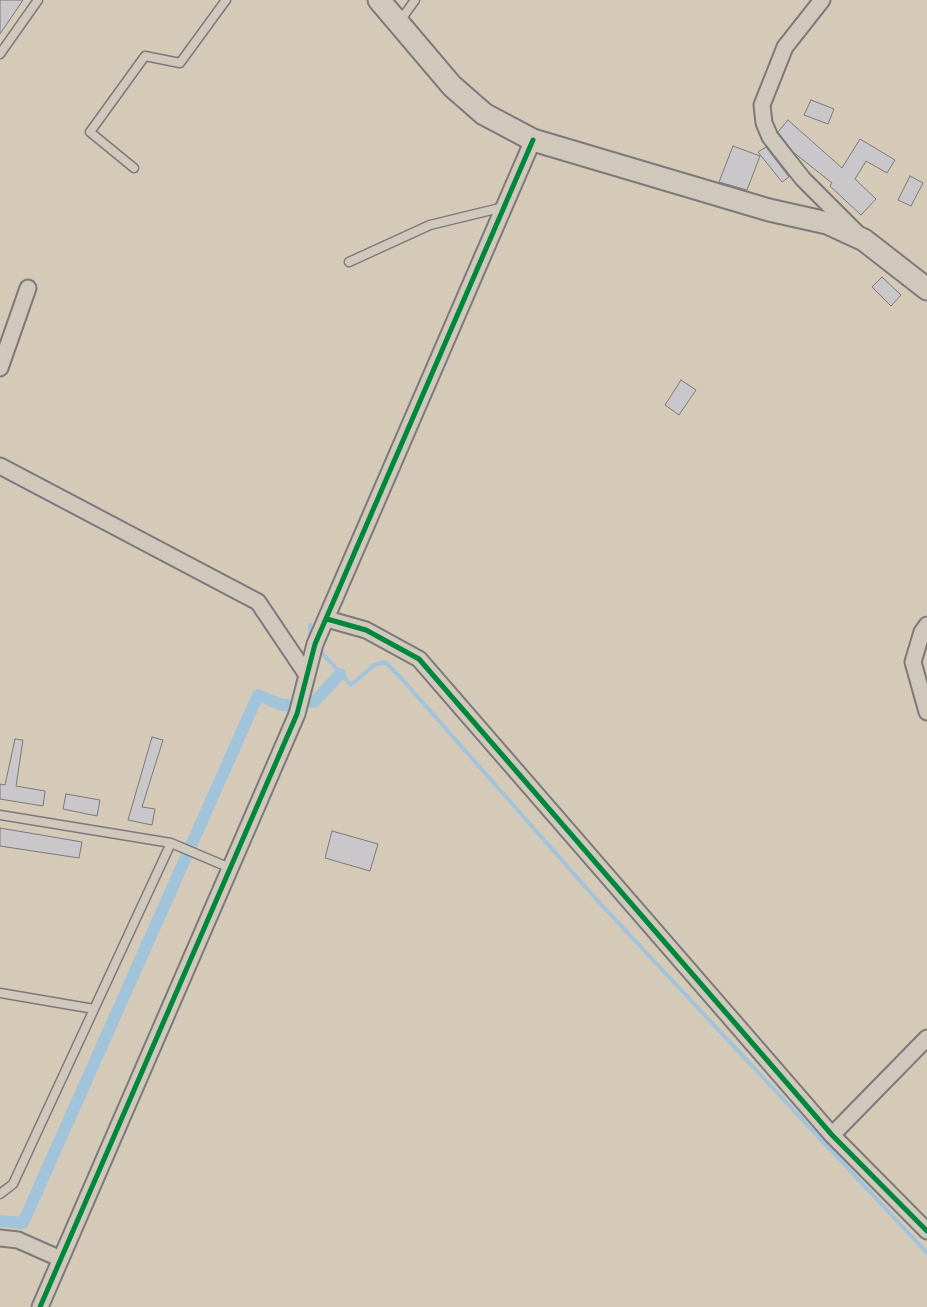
<!DOCTYPE html>
<html>
<head>
<meta charset="utf-8">
<style>
	body { margin:0 }
	canvas { display:block; background:#d5c9b8 }
</style>
</head>
<body>
<canvas width="927" height="1307"></canvas>
<script>
const g = document.querySelector('canvas').getContext('2d');
g.lineJoin = 'round';
const toPath = rows => new Path2D(rows.map(r => 'M' + r).join(''));
function strokePath(path, color, width, dash) { g.strokeStyle = color; g.lineWidth = width; g.lineCap = dash ? 'butt' : 'round'; g.setLineDash(dash || []); g.stroke(path); }
function paint(path, color) { g.fillStyle = color; g.fill(path, 'evenodd'); }
const stream = toPath([
	[310,625,310,637],
	[323,654,351,685,374,665,385,662,402,679,597,900,927,1253]
]);
const canal = toPath([
	[312,702,315,701,340,674],
	[0,1221,23,1223,258,695,282,705,288,705]
]);
const building = toPath([
	[0,0,23,0,0,34,0,0],
	[811,100,834,109,828,124,804,115,811,100],
	[788,120,842,168,860,139,895,160,887,173,866,161,855,179,876,199,861,215,830,186,832,183,793,152,778,132,788,120],
	[733,146,760,156,747,190,719,182,733,146],
	[766,147,789,177,782,182,758,152,766,147],
	[910,176,923,183,911,206,898,200,910,176],
	[882,277,901,295,891,306,872,287,882,277],
	[681,380,696,390,679,415,665,405,681,380],
	[152,737,163,740,142,807,155,809,152,825,128,820,152,737],
	[15,739,23,740,16,786,45,791,43,806,0,799,0,784,5,785,15,739],
	[66,794,100,800,97,816,63,809,66,794],
	[0,828,82,842,79,858,0,846,0,828],
	[332,831,378,844,370,871,325,858,332,831]
]);
const lane = toPath([
	[400,21,415,0],
	[0,54,38,0],
	[134,168,90,132,145,56,180,63,226,0],
	[349,262,430,225,504,207],
	[0,815,171,843,230,868],
	[0,993,94,1009],
	[0,1194,13,1184,171,843]
]);
const street = toPath([
	[822,0,785,47,762,105,764,123,770,137,803,179,856,232],
	[0,368,28,288],
	[0,466,258,602,307,675],
	[327,619,366,630,419,659,832,1135,927,1231],
	[927,625,922,632,913,662,927,712],
	[832,1135,927,1038],
	[0,1238,18,1240,61,1259],
	[40,1307,297,714,315,644,533,140]
]);
const secondary = toPath([
	[379,0,452,86,484,114,533,140,769,210,827,223,864,240,927,289]
]);
const cycleway = toPath([
	[327,619,366,630,419,659,832,1135,927,1231],
	[40,1307,297,714,315,644,533,140]
]);
strokePath(stream, '#a2c4db', 4);
strokePath(canal, '#a2c4db', 12);
paint(building, '#c9c7c9');
strokePath(building, '#7b797a', 1);
strokePath(lane, '#7b797a', 11);
strokePath(street, '#7b797a', 19);
strokePath(secondary, '#7b797a', 25);
strokePath(lane, '#d1c8bc', 8);
strokePath(street, '#d1c8bc', 15);
strokePath(secondary, '#d1c8bc', 21);
strokePath(cycleway, '#00873e', 5);
</script>
</body>
</html>
